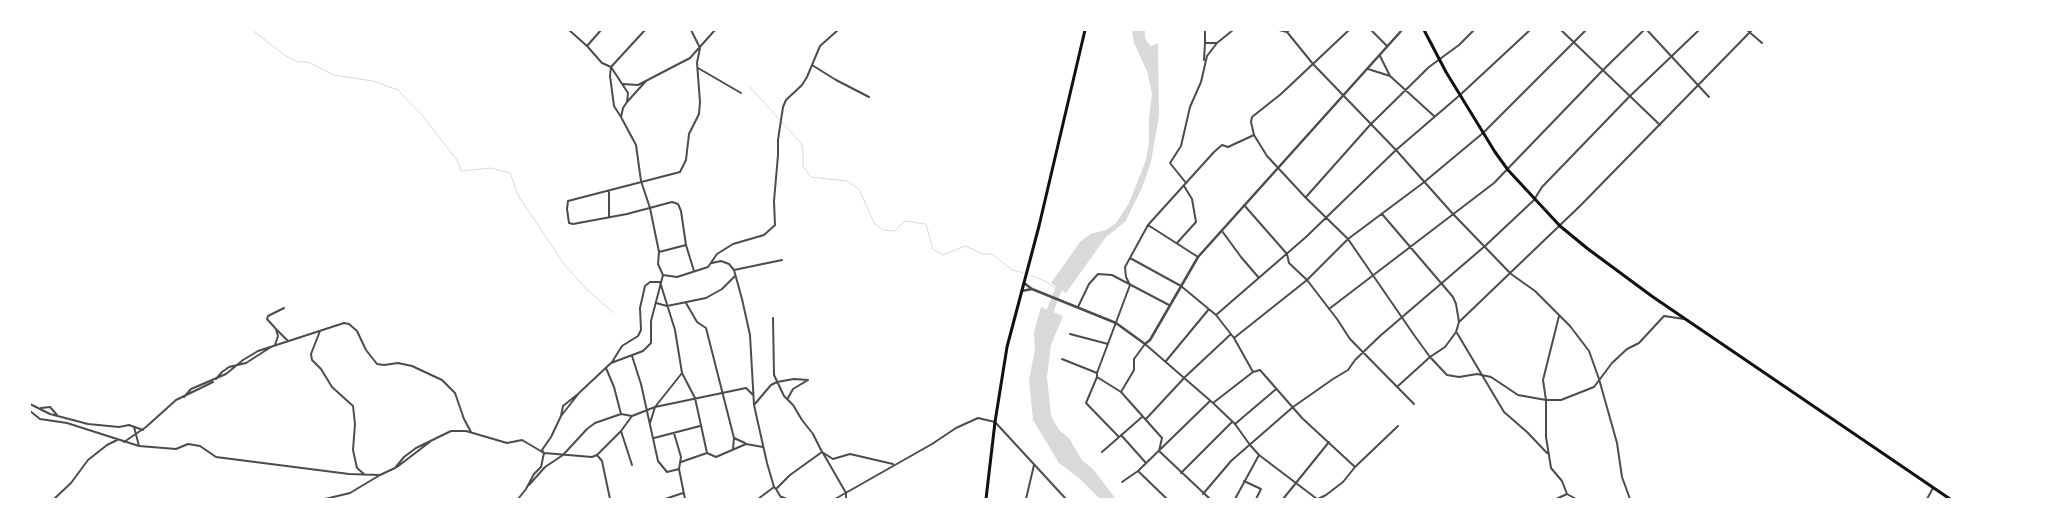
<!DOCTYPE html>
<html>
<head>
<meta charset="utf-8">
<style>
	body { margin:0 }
	#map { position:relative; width:2068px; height:529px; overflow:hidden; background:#fff; font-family:"Asap Condensed",sans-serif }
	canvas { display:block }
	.frame { position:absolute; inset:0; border:31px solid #fff; pointer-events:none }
</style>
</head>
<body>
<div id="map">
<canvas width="2068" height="529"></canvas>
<div class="frame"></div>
</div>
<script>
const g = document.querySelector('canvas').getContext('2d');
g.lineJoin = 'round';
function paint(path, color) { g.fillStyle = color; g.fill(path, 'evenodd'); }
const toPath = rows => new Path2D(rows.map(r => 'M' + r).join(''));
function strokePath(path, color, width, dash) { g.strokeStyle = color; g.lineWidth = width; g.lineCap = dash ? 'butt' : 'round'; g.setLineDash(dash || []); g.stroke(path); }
const water = toPath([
	[1132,30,1145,30,1145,38,1148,43,1151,46,1158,43,1159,116,1151,162,1142,188,1125,222,1106,237,1066,293,1051,283,1080,242,1090,234,1106,230,1116,223,1129,203,1146,160,1149,143,1149,118,1152,93,1147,71,1134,43],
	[1041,307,1063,316,1051,345,1047,377,1051,416,1059,430,1069,438,1082,460,1092,468,1116,499,1100,499,1079,478,1059,463,1033,420,1029,380,1035,349,1034,332]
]);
const stream = toPath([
	[252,30,286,56,298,62,309,62,333,75,373,81,398,90,421,114,457,160,461,171,491,168,510,173,519,197,564,264,588,291,614,313],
	[749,86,801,143,803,151,803,166,811,177,847,181,859,189,874,223,883,230,895,231,905,221,926,224,933,249,943,255,965,246,983,254,992,254,1012,270,1024,273],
	[1030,275,1047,282,1057,290]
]);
const river = toPath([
	[1047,319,1062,280]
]);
const minor = toPath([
	[1205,30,1205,43,1217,43],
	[1279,30,1287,32,1289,30],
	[1349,30,1281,94,1252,117,1251,122,1254,135,1267,156,1306,198,1348,239,1414,335,1430,357,1447,375,1459,377,1477,374,1491,377,1518,395,1546,400,1561,400,1594,387,1612,363,1627,349,1639,343,1664,316,1684,319],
	[1371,30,1387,46],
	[1561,30,1660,125],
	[1647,30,1709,97],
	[1747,30,1762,43],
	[1287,32,1313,64,1396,150,1453,214,1511,274,1535,291,1570,326,1589,351,1599,379,1617,443,1622,477,1630,499],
	[587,46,601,30],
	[1380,56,1390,76,1434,116],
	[1204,60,1205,43],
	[812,65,836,80,869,97],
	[698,68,741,93],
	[1368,69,1390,76],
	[623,84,638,85,690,58,715,30],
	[627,102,646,81],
	[621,117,614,106,610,76,611,67,645,30],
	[1186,183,1170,163,1181,146,1190,107,1201,82,1207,56,1217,43,1233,30],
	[609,192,609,217],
	[1306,197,1370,125,1429,67,1459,45,1474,30],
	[1244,205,1287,254,1289,263,1307,280,1337,319,1350,339,1414,404],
	[1382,214,1453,297,1456,304,1459,322],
	[1148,225,1198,257],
	[1222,231,1241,257,1259,278],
	[1177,243,1196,222,1192,199,1184,186],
	[686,245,694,271],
	[659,252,686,245,681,211,678,204,672,202,627,214,573,224,569,223,567,209,568,201,680,172,686,160,689,134,699,114,700,102,697,63,700,48,691,30],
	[1130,258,1181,286,1216,315,1234,338,1253,372],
	[712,263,721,261,729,264,734,270,742,299,750,335,754,405,767,463,774,487],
	[734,270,782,260],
	[663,275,677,277,708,267,717,254,733,244,764,235,775,225,774,201,778,155,778,140,783,107,786,100,802,85,807,77,820,46,838,30],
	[656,303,667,306,706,298,722,289,735,276],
	[686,303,697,322,706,328,734,438,733,449],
	[1078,307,1089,284,1098,274,1112,275,1169,305],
	[1329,309,1494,183,1602,71,1644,30],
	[1216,315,1306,237,1396,150,1460,95,1530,30],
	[1559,316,1543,380,1546,400,1546,437,1551,468,1562,481,1567,494],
	[277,330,288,341],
	[320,331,311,354,312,360,321,369,332,387,353,406,355,424,353,450,357,468,364,474],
	[1457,333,1504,412,1527,432,1547,453],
	[1070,334,1108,344],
	[1234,338,1307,280,1348,239,1423,183,1483,133,1586,30],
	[275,345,278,336,276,329,267,319,268,316,284,308],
	[632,356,641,384,658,461,667,472,679,469],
	[1062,359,1097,373,1130,285,1126,277,1125,267,1148,225,1214,152,1222,145,1228,147,1254,135],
	[1166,361,1209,309],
	[612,362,622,346,638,336,641,330,640,308,645,286,650,282,660,282,675,330,682,373,695,398,707,453],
	[606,368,614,387,621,414],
	[1097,373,1097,377,1086,403,1118,436],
	[1097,377,1121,392,1162,438,1159,451,1210,499],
	[216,379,222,372,229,367,246,363,271,347],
	[1398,386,1430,357,1445,347,1456,332,1459,322,1581,205,1752,30],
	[1121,392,1134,370,1134,359,1145,344,1213,403,1235,424,1250,445,1259,455,1317,499],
	[184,397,191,389,226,374,243,360,258,351,344,323,349,324,357,331,366,350,377,364,384,365,398,363,412,366,442,380,455,393,464,419,471,432],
	[788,398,793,389,808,380],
	[1213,403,1253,372,1260,370,1302,418,1355,467],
	[30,404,50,414,88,424,119,427,129,425,143,430],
	[754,405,771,385,777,382,794,379,808,380],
	[41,408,50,407,57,415],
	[30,411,40,419,67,423,139,446,176,449,188,444,200,446,216,457,349,474,380,475,395,468,404,457,416,448,451,431,466,431,507,443,522,440,544,453,592,457,597,455,621,431,632,416,655,407,746,388,753,395],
	[561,416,563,406,578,394],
	[1146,419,1185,377,1231,334],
	[650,423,655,407,682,373],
	[1235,424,1275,390],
	[134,427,139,446],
	[621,431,632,465],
	[674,433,681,457,679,469,685,499],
	[1121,435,1146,463],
	[654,438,700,426],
	[734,438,745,443],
	[124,442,146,427,176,400,213,382],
	[822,452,833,459,850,454,893,464],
	[1102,452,1142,417],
	[823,453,846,493,846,499],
	[597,455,602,461,610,499],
	[681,462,707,453,716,457,746,444,763,447],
	[397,467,431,441],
	[1138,471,1167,499],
	[1181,473,1232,422],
	[1244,481,1261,489,1256,499],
	[1122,482,1138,471,1210,401],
	[529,485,545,467,563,455,587,429,595,423,621,414,632,416],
	[776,489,782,499],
	[1203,494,1231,461,1293,407,1333,379,1348,370,1355,360,1380,336,1485,246,1534,200,1542,187,1629,97,1699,30],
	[782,497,787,499],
	[54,499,71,483,88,460,107,445,117,440],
	[325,499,350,493,380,475],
	[518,499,526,489,534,474,541,467,544,453,542,450,551,437,561,416,579,393,611,363,643,351,651,343,651,321,663,275,658,264,659,252,650,208,641,181,636,145,621,117,623,108,627,102,628,93,611,67,602,63,587,46,569,30],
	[665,499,683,493],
	[758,499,774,487,776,489,790,475,822,452,813,434,802,420,793,405,784,396,774,375,773,318],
	[835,499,932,444,956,428,978,418,995,422,1066,499],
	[1026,499,1034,465],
	[1235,499,1259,455],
	[1283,499,1329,442],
	[1318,499,1326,495,1343,482,1355,467,1398,426],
	[1556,499,1567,494,1576,499],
	[1927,499,1933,488]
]);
const tertiary = toPath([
	[1024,283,1032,289,1116,323,1145,344,1150,340,1198,257,1402,30],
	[1022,291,1032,289]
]);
const primary = toPath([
	[1424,30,1446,72,1495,152,1508,170,1560,226,1588,249,1653,297,1950,499],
	[986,499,995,422,1007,347,1039,226,1085,30]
]);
paint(water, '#d9d9d9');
strokePath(stream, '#d9d9d9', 1);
strokePath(river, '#d9d9d9', 7);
strokePath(minor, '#4c4c4c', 2);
strokePath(tertiary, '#4c4c4c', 2.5);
strokePath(primary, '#111', 3);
</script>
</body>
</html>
